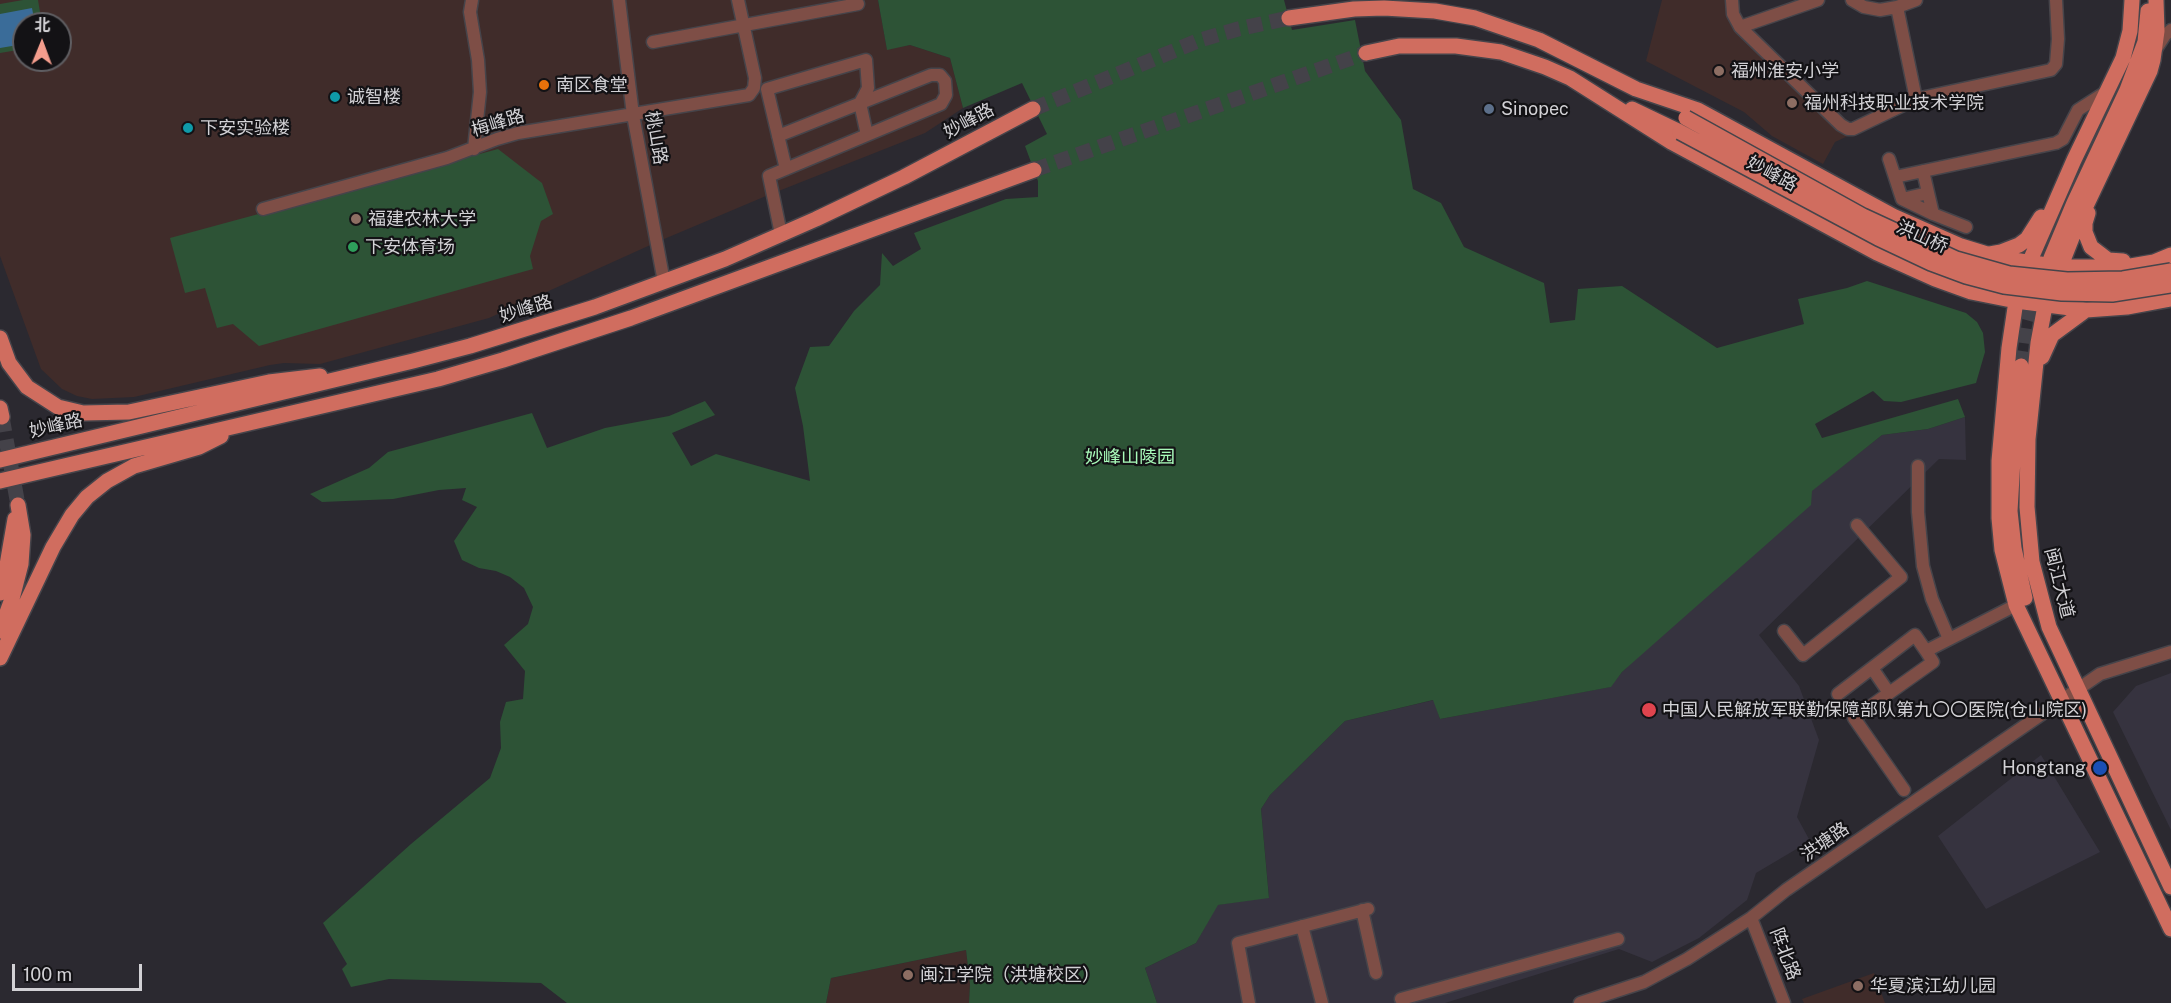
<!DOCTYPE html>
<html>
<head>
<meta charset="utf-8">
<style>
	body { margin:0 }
	#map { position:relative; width:2171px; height:1003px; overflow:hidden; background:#2b2930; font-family:"Public Sans","Noto Sans SC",sans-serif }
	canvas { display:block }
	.north { position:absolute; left:12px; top:12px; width:60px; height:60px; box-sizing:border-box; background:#131215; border:2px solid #5f5e62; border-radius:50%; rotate:1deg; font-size:16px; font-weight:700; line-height:24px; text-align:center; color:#d2d1d5 }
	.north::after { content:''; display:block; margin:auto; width:21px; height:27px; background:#f49d8d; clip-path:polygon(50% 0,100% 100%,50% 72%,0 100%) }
	.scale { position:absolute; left:12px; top:964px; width:130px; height:27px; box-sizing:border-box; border:3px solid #d2d1d5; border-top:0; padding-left:8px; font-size:18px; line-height:21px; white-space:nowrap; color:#d2d1d5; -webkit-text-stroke:4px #131215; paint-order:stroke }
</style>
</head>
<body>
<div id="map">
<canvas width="2171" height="1003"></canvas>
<div class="north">北</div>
<div class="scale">100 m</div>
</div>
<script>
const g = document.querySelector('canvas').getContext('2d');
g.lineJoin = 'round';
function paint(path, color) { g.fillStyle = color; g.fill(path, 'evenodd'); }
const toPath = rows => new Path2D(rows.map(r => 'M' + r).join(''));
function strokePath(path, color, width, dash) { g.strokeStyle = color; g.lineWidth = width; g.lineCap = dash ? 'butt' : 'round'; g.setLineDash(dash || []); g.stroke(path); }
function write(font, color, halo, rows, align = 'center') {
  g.font = font + ' "Public Sans","Noto Sans SC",sans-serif'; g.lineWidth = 4.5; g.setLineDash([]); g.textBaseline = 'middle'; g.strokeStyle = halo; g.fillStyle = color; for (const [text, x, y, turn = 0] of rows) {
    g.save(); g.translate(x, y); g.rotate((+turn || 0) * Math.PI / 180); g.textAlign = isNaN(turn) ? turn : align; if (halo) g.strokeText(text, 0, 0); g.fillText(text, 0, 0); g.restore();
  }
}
const built = toPath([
	[1965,417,1966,460,1939,459,1759,635,1799,686,1819,740,1797,817,1810,841,1756,873,1747,900,1699,938,1652,962,1619,949,1445,1003,1157,1003,1145,968,1196,943,1217,905,1269,897,1261,809,1270,795,1345,721,1434,700,1440,719,1610,687,1622,672,1811,491,1882,435,1928,429],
	[2171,673,2171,830,2113,712,2136,686],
	[2041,755,2100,852,1986,909,1938,836]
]);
const education = toPath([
	[0,0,878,0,887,49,910,45,950,58,963,108,925,133,766,196,657,242,489,318,320,364,284,363,270,365,134,397,92,399,77,396,62,389,41,369,0,256],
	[24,24,60,24,60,60,24,60],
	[1662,0,1728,0,1730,23,1784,80,1848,136,1835,142,1823,164,1772,136,1744,112,1646,61],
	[966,950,970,984,969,1003,826,1003,831,978],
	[1874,973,1885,1003,1804,1003,1802,999]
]);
const green = toPath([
	[23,0,38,0,42,24,24,24,24,49,0,53,0,4],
	[878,0,1284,0,1292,30,1355,20,1365,71,1401,120,1413,189,1441,203,1464,247,1544,283,1550,323,1575,320,1578,289,1622,286,1717,348,1804,324,1798,299,1847,288,1867,281,1966,313,1977,322,1983,333,1985,352,1976,383,1901,402,1884,401,1873,391,1815,424,1822,438,1958,399,1965,417,1928,429,1882,435,1812,491,1811,505,1622,672,1611,687,1440,719,1433,700,1345,721,1270,795,1261,809,1269,898,1218,905,1196,943,1145,968,1157,1003,969,1003,970,984,966,950,831,978,826,1003,567,1003,541,983,389,979,351,987,342,969,347,964,323,923,411,844,490,778,501,748,500,722,506,702,523,699,525,671,504,645,528,624,533,607,524,588,510,577,496,571,479,568,462,560,454,541,477,507,462,500,466,488,439,490,393,499,322,502,310,494,369,468,388,452,532,413,547,448,605,428,669,416,705,401,715,415,672,433,691,466,716,454,810,481,803,426,795,388,810,347,829,346,854,311,880,285,882,253,893,266,921,249,914,233,1006,199,1038,197,1038,181,1025,146,1047,134,1022,83,963,108,950,58,910,45,887,50],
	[498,149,542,183,553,214,541,221,530,256,533,269,259,346,233,324,217,328,205,288,185,293,170,238]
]);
const water = toPath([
	[32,8,35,24,24,24,24,44,0,48,0,14]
]);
const majorTunnel = toPath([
	[1033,109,1200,40,1238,29,1289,18],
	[1034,170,1366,53],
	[2021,366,2027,324,2036,291],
	[2,417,18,505]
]);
const minor = toPath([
	[472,0,470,12,478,60,480,92,474,149],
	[619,0,633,115,664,282],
	[1732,0,1733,14,1740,27,1841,125,1848,129,1853,129,1916,99,2051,70,2056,64,2058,39,2056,0],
	[1852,0,1864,7,1880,10,1897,7,1916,0],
	[1897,7,1916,99],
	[1740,27,1818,0],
	[653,42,858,4],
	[2156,49,2165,35,2171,30],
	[778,136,931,75,940,75,945,81,946,95,941,104,769,176,781,234],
	[1889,159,1902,199,1928,193],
	[786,169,767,89,866,60,868,88,860,103,867,135],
	[1923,171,1933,214,1966,227],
	[1895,177,2056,143,2063,139,2078,110,2106,92],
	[1902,199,1933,214],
	[263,209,447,158,497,139,518,133,749,95,754,88,755,78,738,0],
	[1918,466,1918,512,1923,566,1932,599,1949,639],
	[1784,631,1803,655,1901,577,1857,525],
	[1872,668,1889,693],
	[1838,694,1915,635,1926,651],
	[1904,790,1854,718,1933,662,1926,651,2016,605],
	[1362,910,1376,973],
	[1751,918,1784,1003],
	[1302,926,1322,1003],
	[1401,999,1618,939],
	[1249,1003,1238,943,1368,909],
	[1580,1003,1644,982,1687,959,1751,918,1786,890,2100,674,2171,652]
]);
const major = toPath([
	[2132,0,2130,31,2123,58,2074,160,2029,263,2016,301,2009,348,1999,461,1999,518,2002,550,2016,605,2171,929],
	[2156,0,2157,31,2153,60,2150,71,2077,225,2045,306,2038,343,2028,439,2027,507,2032,562,2049,627,2171,887],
	[1289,18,1354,9,1384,8,1435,11,1475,18,1539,40,1636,89,1698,110,1893,216,1961,246,2000,258,2060,267,2125,267,2154,262,2171,255],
	[1366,53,1399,46,1456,46,1501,52,1545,67,1570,78,1671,142,1877,253,1935,279,1971,292,2016,301,2086,310,2127,307,2171,299],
	[1632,109,1680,132],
	[2088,213,2085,223,2085,232,2091,247,2108,260,2123,261],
	[1990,254,2001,252,2019,245,2027,239,2041,217],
	[2051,258,2074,203,2127,90,2145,42,2148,11],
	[0,338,9,363,27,387,58,407,83,413,129,412,269,382,320,376],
	[2042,357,2052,335,2086,310],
	[2021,366,2015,425,2010,511,2014,548,2025,598],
	[0,408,2,417],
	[0,460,413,361,470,346,595,307,725,259,816,219,904,177,1033,109],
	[0,481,438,379,503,360,631,318,1034,170],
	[0,593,7,565,15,519],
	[0,631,12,599,21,564,23,535,18,505],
	[0,658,53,547,72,515,87,497,107,481,134,466,199,447,221,436]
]);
const majorBridge = toPath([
	[1686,118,1863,216,1956,259,2009,274,2067,280,2123,279,2171,271],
	[1680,132,1878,238,1931,263,1966,276,2004,286,2062,293,2112,294,2171,285]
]);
const markers = [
	[1719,71,6,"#8d6e63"],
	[544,85,6,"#e8710a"],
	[335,97,6,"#0f9aa8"],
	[1792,103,6,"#8d6e63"],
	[1489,109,6,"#5c6f8a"],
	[188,128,6,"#0f9aa8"],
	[356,219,6,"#8d6e63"],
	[353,247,6,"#2e9e5b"],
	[1649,710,8,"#e0444e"],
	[2100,768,8,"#1a4fb4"],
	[908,975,6,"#8d6e63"],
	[1858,986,6,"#8d6e63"]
];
const poiNames = [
	["福州淮安小学",1731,71],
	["南区食堂",556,85],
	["诚智楼",347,97],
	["福州科技职业技术学院",1804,103],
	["Sinopec",1501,109],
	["下安实验楼",200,128],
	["福建农林大学",368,219],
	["下安体育场",365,247],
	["中国人民解放军联勤保障部队第九〇〇医院(仓山院区)",1662,710],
	["Hongtang",2086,768,"right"],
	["闽江学院（洪塘校区）",920,975],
	["华夏滨江幼儿园",1870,986]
];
const streetNames = [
	["妙峰路",969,121,-28],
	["梅峰路",498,123,-17],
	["桃山路",656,138,80],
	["妙峰路",1772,174,28],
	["洪山桥",1922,237,24],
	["妙峰路",526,309,-17],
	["妙峰路",56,426,-13],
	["闽江大道",2059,583,76],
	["洪塘路",1825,842,-35],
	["阵北路",1785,954,69]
];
const parkNames = [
	["妙峰山陵园",1130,457]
];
paint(built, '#36333f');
paint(education, '#402c2a');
paint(green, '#2d5336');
paint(water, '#3a6c99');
strokePath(majorTunnel, '#444249', 15, [15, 8]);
strokePath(minor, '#46444a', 15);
strokePath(major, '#46444a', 18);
strokePath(minor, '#7e4e46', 12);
strokePath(major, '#d06d5f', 15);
strokePath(majorBridge, '#46444a', 18, []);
strokePath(majorBridge, '#d06d5f', 15);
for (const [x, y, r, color] of markers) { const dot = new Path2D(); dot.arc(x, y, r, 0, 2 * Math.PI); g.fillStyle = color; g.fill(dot); strokePath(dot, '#131215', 2); }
write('18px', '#d2d1d5', '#131215', poiNames, 'left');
write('18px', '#d2d1d5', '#131215', streetNames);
write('18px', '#a8fab9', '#131215', parkNames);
</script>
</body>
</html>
